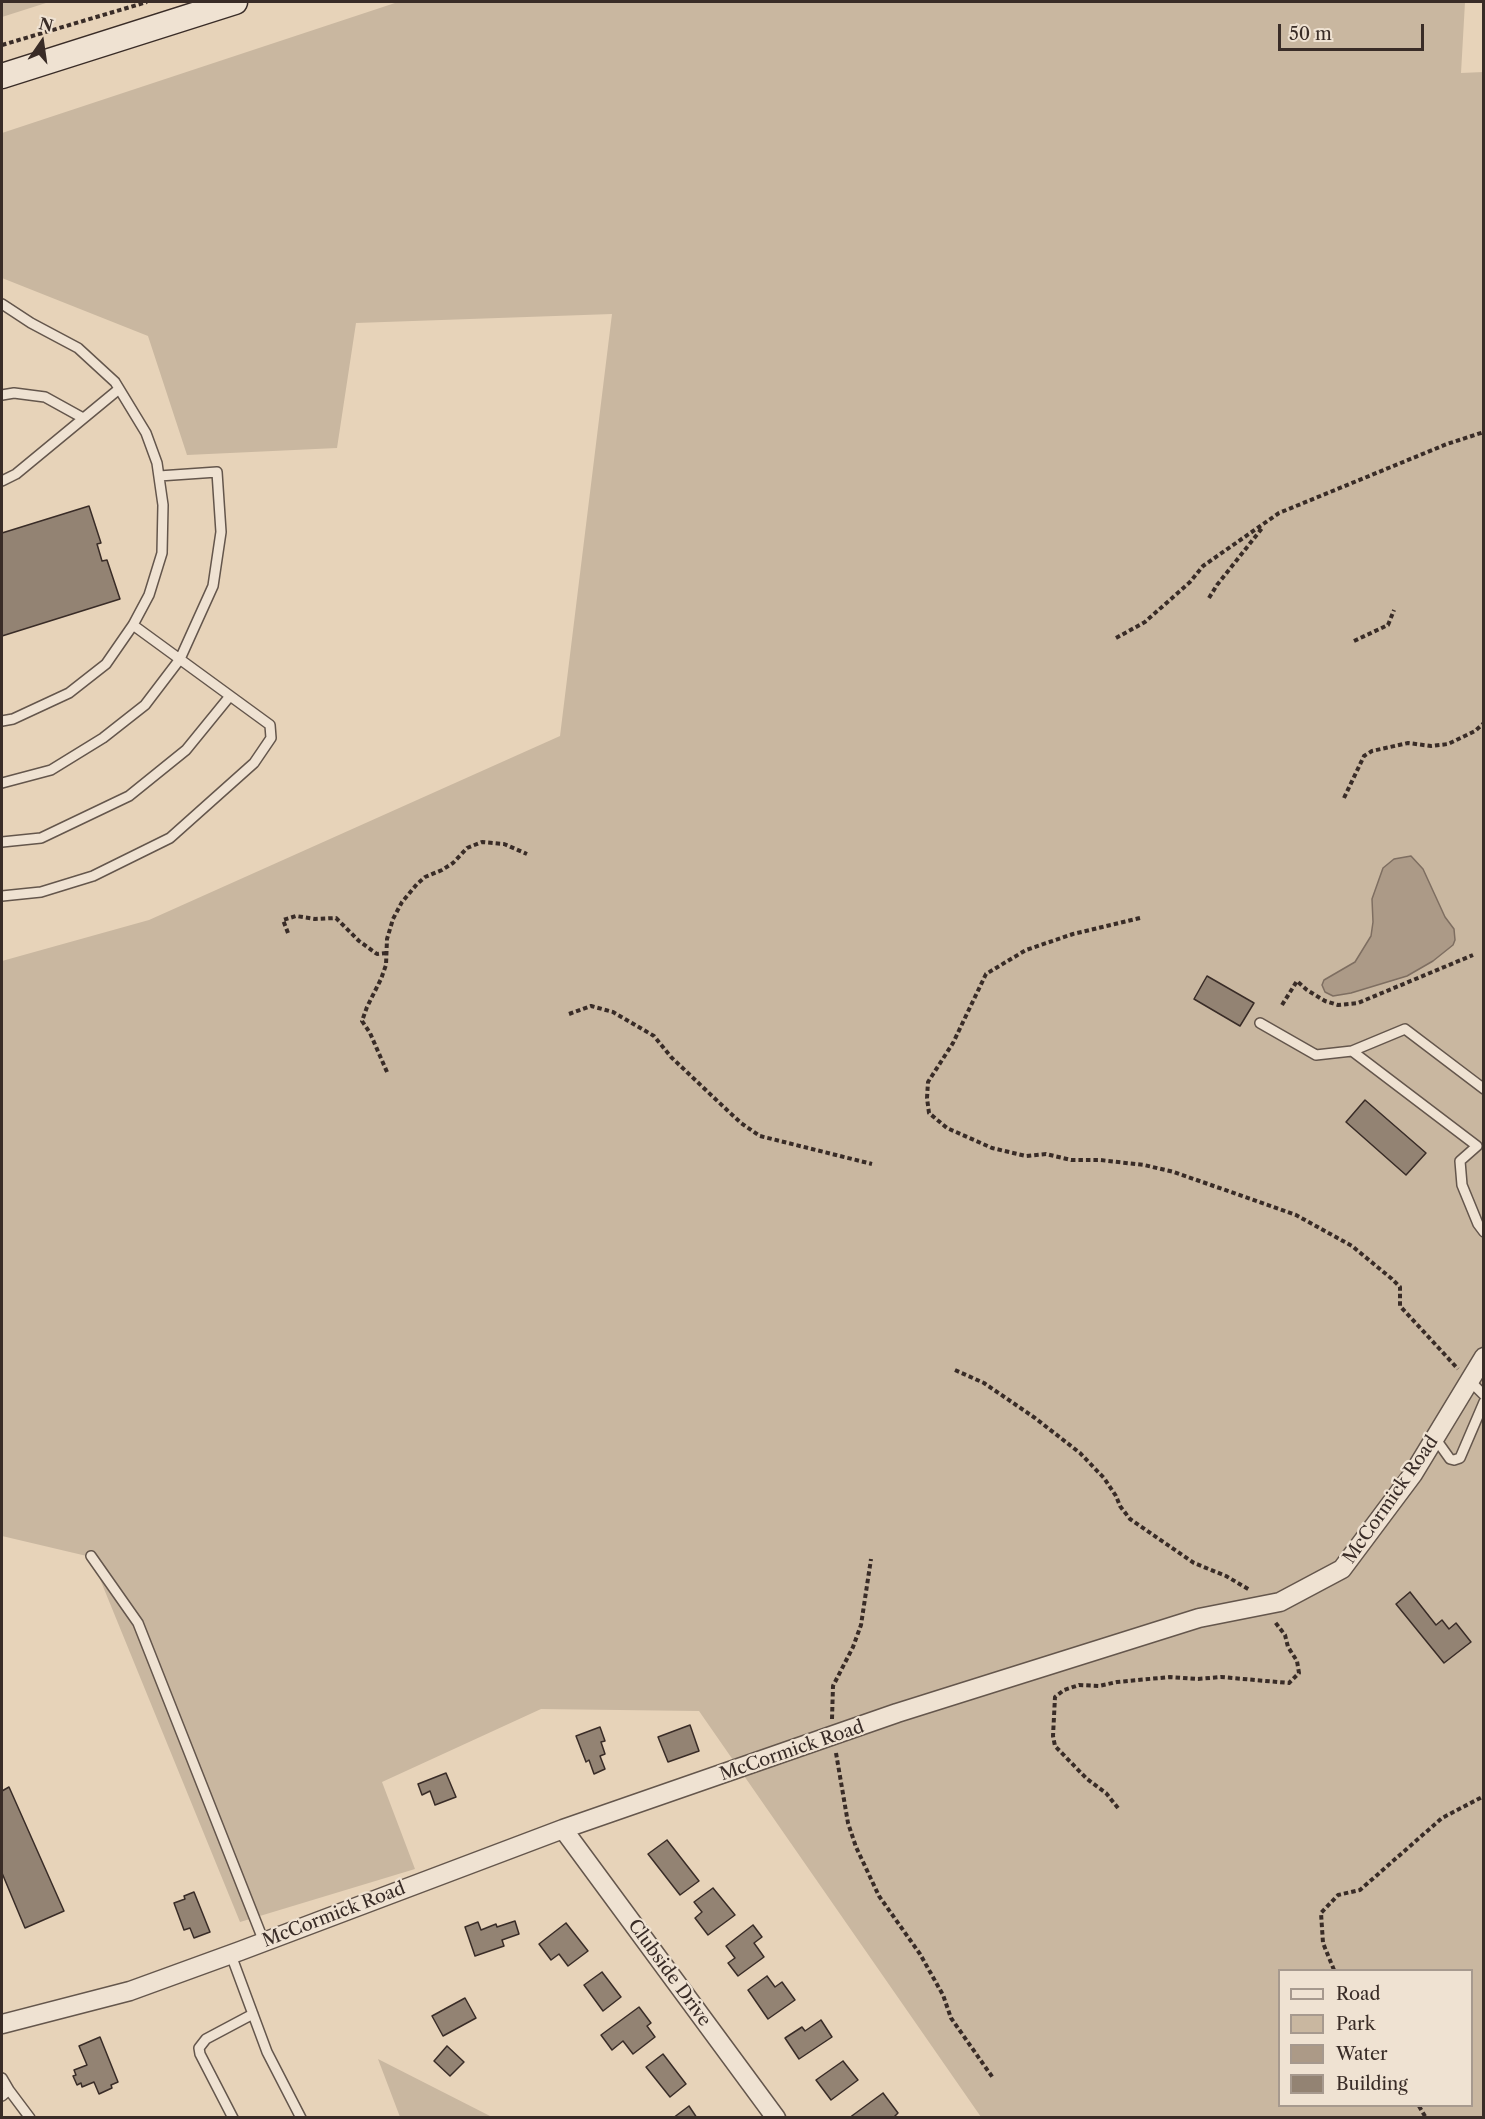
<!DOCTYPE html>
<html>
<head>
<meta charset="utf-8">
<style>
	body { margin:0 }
	#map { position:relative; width:1485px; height:2119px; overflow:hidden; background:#e7d3b9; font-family:"Libre Caslon Text",serif }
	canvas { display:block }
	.frame { position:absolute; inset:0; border:3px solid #392c27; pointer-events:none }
	.legend { position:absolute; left:1278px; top:1969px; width:195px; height:138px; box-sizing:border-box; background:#efe2d2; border:2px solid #a6998e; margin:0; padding:8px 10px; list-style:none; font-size:18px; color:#392c27 }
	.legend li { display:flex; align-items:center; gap:12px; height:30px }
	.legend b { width:30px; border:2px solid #a6998e }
	.north { position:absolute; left:12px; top:12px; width:60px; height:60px; -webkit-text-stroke:4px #efe2d2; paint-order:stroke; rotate:13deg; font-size:16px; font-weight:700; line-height:24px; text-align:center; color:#392c27 }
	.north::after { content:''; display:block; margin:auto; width:21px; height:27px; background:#392c27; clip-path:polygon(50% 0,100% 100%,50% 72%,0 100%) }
	.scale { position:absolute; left:1278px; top:24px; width:146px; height:27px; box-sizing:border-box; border:3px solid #392c27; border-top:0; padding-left:8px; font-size:18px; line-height:21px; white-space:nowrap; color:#392c27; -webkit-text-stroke:4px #efe2d2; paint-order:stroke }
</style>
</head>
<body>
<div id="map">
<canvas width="1485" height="2119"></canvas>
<div class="frame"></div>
<ul class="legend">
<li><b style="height:8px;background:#efe2d2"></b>Road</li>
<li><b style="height:16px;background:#c9b7a0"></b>Park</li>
<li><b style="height:16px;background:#ac9a87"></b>Water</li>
<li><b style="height:16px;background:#938373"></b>Building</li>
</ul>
<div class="north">N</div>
<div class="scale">50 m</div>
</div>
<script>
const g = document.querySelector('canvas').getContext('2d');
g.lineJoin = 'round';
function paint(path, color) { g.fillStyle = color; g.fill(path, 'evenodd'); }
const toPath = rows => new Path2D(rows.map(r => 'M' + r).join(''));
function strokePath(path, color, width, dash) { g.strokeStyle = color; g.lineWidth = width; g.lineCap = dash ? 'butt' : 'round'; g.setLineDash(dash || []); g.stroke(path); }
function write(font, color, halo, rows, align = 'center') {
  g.font = font + ' "Libre Caslon Text",serif'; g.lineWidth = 4.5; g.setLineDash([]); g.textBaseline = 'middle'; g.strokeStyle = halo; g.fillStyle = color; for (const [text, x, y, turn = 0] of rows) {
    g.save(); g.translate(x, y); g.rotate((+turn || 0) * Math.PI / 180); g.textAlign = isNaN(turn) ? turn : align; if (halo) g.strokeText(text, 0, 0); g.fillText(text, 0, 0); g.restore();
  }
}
const green = toPath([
	[2,2,49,2,2,17],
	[398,2,1465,2,1461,73,1484,72,1483,2117,981,2117,699,1711,541,1709,382,1782,415,1869,240,1922,91,1557,2,1536,2,961,149,920,560,736,612,314,356,323,337,448,187,455,148,336,2,278,2,133],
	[1280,1970,1472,1970,1472,2106,1280,2106],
	[378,2059,492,2117,400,2117]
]);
const water = toPath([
	[1411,856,1423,869,1445,917,1454,929,1455,940,1453,945,1433,961,1407,976,1351,993,1333,996,1325,992,1322,985,1324,980,1355,962,1371,936,1373,922,1372,899,1383,868,1394,859,1411,856]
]);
const building = toPath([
	[89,506,101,543,97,544,102,561,107,560,120,599,2,636,2,533,89,506],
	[1207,976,1254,1003,1240,1026,1194,999,1207,976],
	[1365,1100,1426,1153,1406,1175,1346,1122,1365,1100],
	[1410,1592,1436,1625,1442,1620,1449,1629,1456,1623,1471,1642,1444,1663,1396,1604,1410,1592],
	[690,1725,699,1751,668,1762,658,1737,690,1725],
	[600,1727,605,1741,601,1742,605,1754,600,1756,605,1769,594,1774,589,1760,586,1762,576,1736,600,1727],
	[446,1773,456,1797,435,1805,430,1791,422,1795,418,1784,446,1773],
	[9,1787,64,1911,25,1928,2,1873,2,1791,9,1787],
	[667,1840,699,1881,680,1895,648,1854,667,1840],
	[713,1888,735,1915,708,1935,695,1918,702,1912,694,1902,713,1888],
	[194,1892,210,1932,194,1938,190,1928,184,1930,174,1903,185,1899,184,1896,194,1892],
	[515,1921,519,1934,502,1940,504,1946,475,1956,465,1927,478,1922,481,1930,496,1924,497,1927,515,1921],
	[566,1923,588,1951,568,1966,559,1954,551,1960,539,1944,566,1923],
	[753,1925,762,1937,754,1943,764,1957,738,1976,728,1963,735,1958,726,1946,753,1925],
	[602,1972,621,1997,603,2011,584,1985,602,1972],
	[767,1976,775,1987,782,1982,795,2000,768,2019,748,1990,767,1976],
	[465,1998,476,2018,443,2036,432,2016,465,1998],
	[639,2007,651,2023,647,2026,655,2037,633,2054,623,2041,612,2050,601,2035,639,2007],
	[821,2020,832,2037,799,2059,785,2038,802,2027,805,2031,821,2020],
	[100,2037,118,2082,111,2085,112,2088,99,2094,94,2082,82,2087,81,2083,77,2085,73,2076,76,2075,74,2070,87,2065,79,2046,100,2037],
	[447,2046,464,2062,450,2076,434,2061,447,2046],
	[663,2054,686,2084,670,2097,646,2067,663,2054],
	[843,2061,858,2080,831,2100,816,2080,843,2061],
	[883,2093,898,2113,893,2118,849,2118,883,2093],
	[689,2106,697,2118,673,2118,689,2106]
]);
const path = toPath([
	[2,45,147,2],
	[1209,598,1217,585,1263,527],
	[1116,638,1145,622,1190,582,1203,566,1279,513,1447,444,1484,432],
	[1354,641,1388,625,1394,610],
	[1344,798,1364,756,1372,751,1408,743,1431,746,1448,744,1475,731,1484,723],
	[1140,918,1073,934,1026,950,986,974,953,1043,928,1082,927,1098,929,1113,947,1128,992,1148,1026,1156,1046,1154,1071,1160,1100,1160,1144,1165,1174,1172,1296,1215,1352,1246,1392,1279,1400,1287,1400,1306,1458,1369],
	[288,933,283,920,296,916,315,919,336,918,359,941,377,954,386,953],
	[1282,1005,1297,981,1307,990,1325,1001,1338,1005,1358,1003,1473,955],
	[569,1014,591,1006,613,1012,654,1036,671,1057,727,1110,741,1123,760,1136,872,1164],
	[387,1072,370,1033,362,1021,367,1007,381,979,386,965,387,939,393,919,402,902,417,884,425,877,442,870,453,863,467,848,482,842,504,844,527,854],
	[955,1370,984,1383,1035,1418,1080,1453,1104,1478,1116,1496,1120,1506,1130,1519,1194,1563,1226,1576,1250,1590],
	[832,1719,833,1686,853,1647,861,1625,871,1559],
	[836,1753,848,1823,856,1847,879,1896,920,1954,943,1995,951,2018,993,2078],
	[1118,1808,1106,1793,1087,1779,1055,1746,1053,1736,1055,1697,1064,1690,1079,1685,1099,1686,1117,1682,1170,1677,1198,1679,1221,1677,1289,1683,1299,1673,1297,1661,1288,1647,1285,1635,1275,1622],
	[1334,1970,1323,1943,1321,1913,1338,1895,1360,1890,1442,1818,1484,1796],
	[1419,2106,1426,2118]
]);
const lane = toPath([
	[2,304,31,323,78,348,115,382,146,433,157,463,163,505,162,553,149,595,133,625,106,664,69,693,13,719,2,721],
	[2,395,14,393,45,397,83,418],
	[2,481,16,474,119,389],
	[2,783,51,770,103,738,145,705,180,659,213,586,221,532,217,472,159,476],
	[2,842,41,838,129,796,186,750,230,696],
	[2,896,41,892,93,876,170,838,254,763,271,738,270,725,133,625],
	[1260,1023,1316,1055,1352,1051,1477,1146,1460,1161,1462,1185,1478,1224,1484,1232],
	[1352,1051,1405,1029,1484,1089],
	[1469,1380,1484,1395],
	[1435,1438,1450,1459,1454,1460,1460,1458,1484,1402],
	[91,1556,138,1623,264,1942],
	[231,1955,267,2052,301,2118],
	[2,2078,9,2090,2,2096],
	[9,2090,30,2118],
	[233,2118,200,2054,199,2048,206,2039,253,2014]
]);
const street = toPath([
	[563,1829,776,2118],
	[2,2024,130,1991,240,1951,563,1829,897,1713,1199,1618,1280,1602,1342,1569,1413,1474,1484,1357]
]);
const secondary = toPath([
	[2,76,235,2]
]);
const streetNames = [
	["McCormick Road",1391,1500,-55],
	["McCormick Road",792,1751,-19],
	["McCormick Road",334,1915,-21],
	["Clubside Drive",669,1973,54]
];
paint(green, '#c9b7a0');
paint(water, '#ac9a87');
strokePath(water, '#7e6e61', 1.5);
paint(building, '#938373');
strokePath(building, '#392c27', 1.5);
strokePath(lane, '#64564c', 12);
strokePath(street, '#64564c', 21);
strokePath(secondary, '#392c27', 27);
strokePath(path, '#392c27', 4, [4.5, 3]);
strokePath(lane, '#efe2d2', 9);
strokePath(street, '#efe2d2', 18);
strokePath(secondary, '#efe2d2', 24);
write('18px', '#392c27', '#efe2d2', streetNames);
</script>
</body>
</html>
